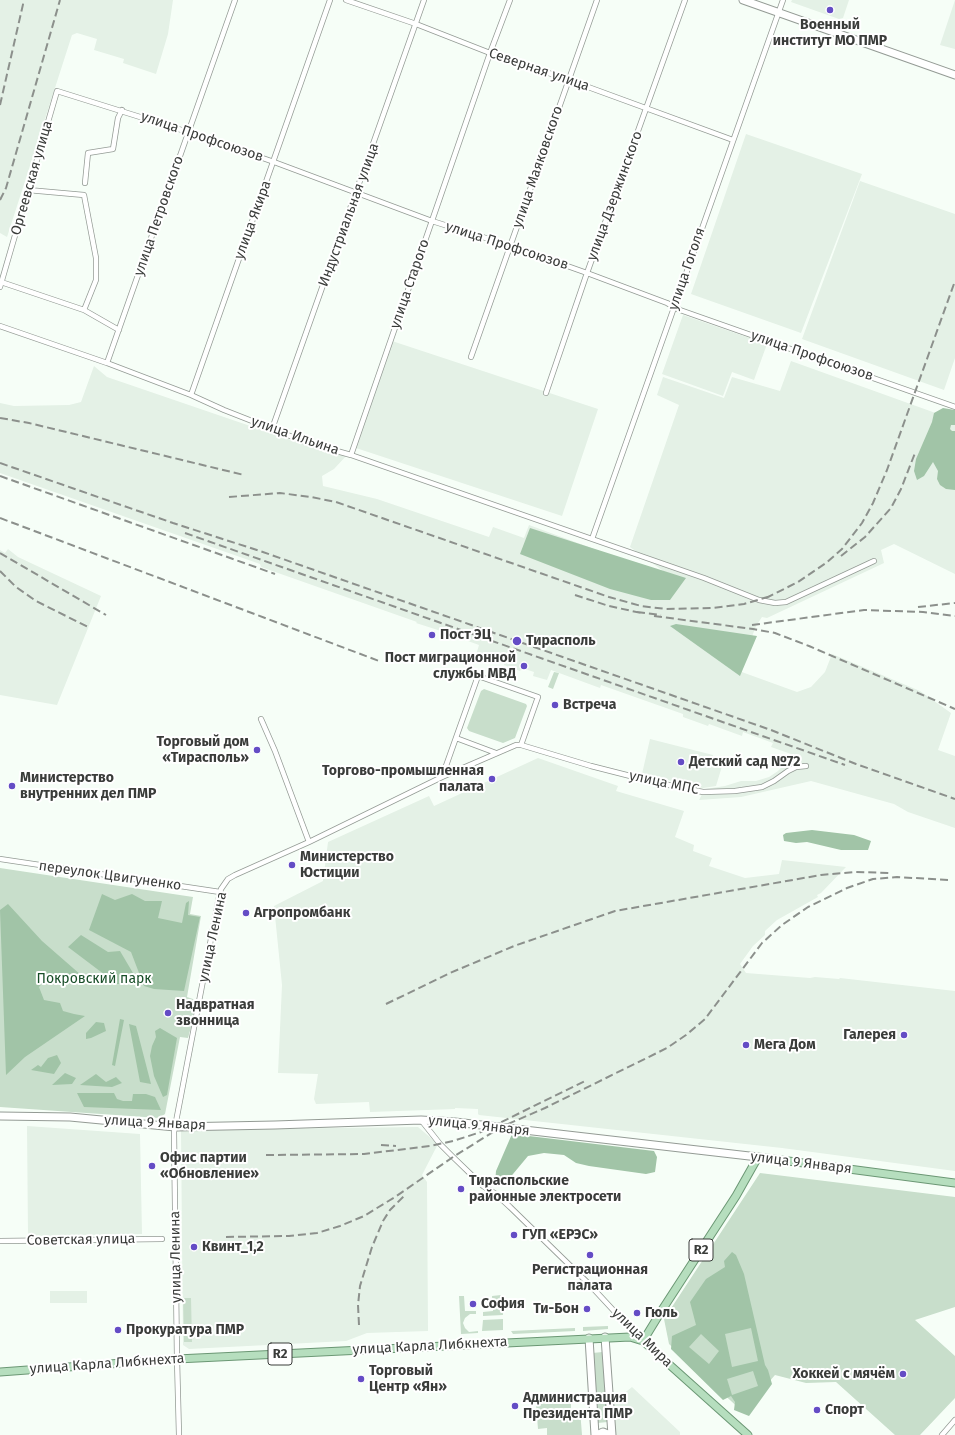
<!DOCTYPE html>
<html>
<head>
<meta charset="utf-8">
<style>
	body { margin:0 }
	canvas { display:block; background:#f6fef7 }
</style>
</head>
<body>
<canvas width="955" height="1435"></canvas>
<script>
const g = document.querySelector('canvas').getContext('2d');
g.lineJoin = 'round';
function paint(path, color) { g.fillStyle = color; g.fill(path, 'evenodd'); }
const toPath = rows => new Path2D(rows.map(r => 'M' + r).join(''));
function strokePath(path, color, width, dash) { g.strokeStyle = color; g.lineWidth = width; g.lineCap = dash ? 'butt' : 'round'; g.setLineDash(dash || []); g.stroke(path); }
function write(font, color, halo, rows, align = 'center') {
  g.font = font + ' "Fira Sans",sans-serif'; g.lineWidth = 4; g.setLineDash([]); g.textBaseline = 'middle'; g.strokeStyle = halo; g.fillStyle = color; for (const [text, x, y, turn = 0] of rows) {
    g.save(); g.translate(x, y); g.rotate((+turn || 0) * Math.PI / 180); g.textAlign = isNaN(turn) ? turn : align; if (halo) g.strokeText(text, 0, 0); g.fillText(text, 0, 0); g.restore();
  }
}
const built = toPath([
	[0,0,173,0,168,34,156,74,123,63,124,59,94,50,97,39,77,33,72,35,7,237,0,233],
	[792,0,849,0,843,18,839,19,791,2],
	[955,0,955,49,940,45],
	[746,134,862,174,801,333,691,294],
	[860,181,955,214,955,358,944,390,802,339],
	[683,315,767,344,754,380,732,372,723,396,662,374],
	[392,341,598,409,562,516,356,448],
	[791,361,955,420,955,574,894,544,881,550,884,563,767,618,762,617,756,626,739,671,797,692,811,687,825,672,832,654,920,691,951,713,938,750,955,756,955,828,908,812,894,804,811,781,741,797,699,800,705,789,725,786,741,781,756,781,769,777,778,771,788,760,794,755,771,747,773,743,743,732,742,736,709,724,708,726,683,717,683,714,601,685,600,688,551,670,547,680,533,676,534,672,522,668,520,671,504,665,505,661,488,655,486,658,476,655,479,645,468,641,469,640,416,623,417,622,261,567,260,564,0,473,0,403,14,406,69,405,81,402,94,366,107,377,335,455,337,452,347,455,334,469,322,476,323,486,377,499,489,537,493,527,524,538,529,525,673,578,630,547,679,405,657,395,663,377,724,398,732,377,780,391],
	[8,549,18,557,101,596,57,705,0,695,0,550,5,553],
	[650,739,713,755,713,760,723,763,716,786,703,788,642,774],
	[538,758,618,786,616,791,684,811,675,837,694,845,693,851,712,858,709,866,745,878,779,874,782,860,846,867,821,893,817,895,818,897,777,920,765,931,765,935,753,946,740,964,746,973,810,978,815,977,839,979,840,978,955,991,955,1171,782,1148,479,1115,478,1114,478,1109,455,1108,455,1109,370,1112,369,1102,316,1104,314,1099,318,1074,278,1073,282,985,274,906,323,881,328,842,429,796,434,806],
	[27,1126,140,1134,142,1234,28,1236],
	[418,1127,438,1144,422,1175,427,1182,428,1331,367,1333,346,1341,189,1349,183,1345,181,1130],
	[50,1291,87,1291,87,1303,50,1303],
	[632,1387,680,1432,680,1435,615,1435,612,1403]
]);
const green = toPath([
	[554,672,559,673,553,689,548,687],
	[484,689,526,704,527,706,515,738,503,743,469,731,467,728,481,691],
	[0,868,193,897,190,914,201,916,187,997,196,1000,193,1015,188,1017,187,1022,191,1027,188,1038,180,1037,165,1114,159,1118,0,1107],
	[760,1173,955,1197,955,1307,915,1320,955,1356,955,1398,920,1435,895,1435,836,1382,806,1383,775,1375,743,1412,669,1344,664,1319],
	[501,1295,503,1315,483,1316,483,1312,493,1311,492,1296],
	[459,1296,464,1296,465,1311,476,1311,476,1314,470,1314,465,1318,463,1323,465,1328,469,1332,478,1331,478,1333,461,1334],
	[183,1298,191,1298,192,1342,184,1342],
	[503,1319,503,1330,482,1331,483,1320],
	[608,1326,608,1329,583,1331,583,1327],
	[575,1328,575,1331,513,1334,511,1331],
	[603,1352,608,1422,597,1423,592,1353],
	[571,1402,571,1409,580,1409,582,1435,547,1435,547,1428,538,1429,536,1404]
]);
const forest = toPath([
	[943,408,955,410,955,425,951,425,950,429,952,431,955,431,955,490,946,489,940,485,937,479,938,471,933,462,924,476,917,480,914,471,916,459,932,422,934,413],
	[530,528,592,548,686,578,670,600,651,600,610,589,520,554],
	[676,624,757,636,740,676,670,626],
	[812,830,854,835,871,841,868,850,841,850,807,842,796,843,784,841,783,835,786,833],
	[102,894,115,900,132,894,145,901,162,901,158,918,182,923,186,903,189,901,188,915,200,917,184,991,154,989,144,986,131,952,89,930],
	[8,904,42,941,81,975,50,975,39,987,44,1000,60,1003,63,1011,74,1014,85,1016,25,1057,6,1075,0,910],
	[81,935,108,952,120,951,133,973,128,984,117,984,68,947],
	[120,1019,124,1020,115,1066,112,1065],
	[96,1022,104,1023,106,1031,91,1038,86,1039,86,1033],
	[129,1024,136,1026,151,1084,140,1082],
	[160,1028,177,1038,167,1095,163,1097,154,1076,150,1056,152,1046,156,1037,155,1031],
	[57,1055,61,1063,54,1074,31,1070,38,1065,41,1067,48,1058],
	[65,1073,76,1078,72,1084,52,1085],
	[96,1074,106,1082,116,1077,122,1083,112,1087,80,1085],
	[77,1093,114,1093,117,1099,123,1101,132,1101,133,1094,146,1094,155,1097,161,1110,84,1107],
	[512,1134,654,1151,657,1157,655,1172,646,1174,589,1166,576,1163,564,1155,544,1153,528,1156,508,1180,500,1186,495,1184,496,1171],
	[732,1252,736,1255,744,1274,765,1365,768,1370,772,1384,749,1416,734,1410,735,1402,731,1396,723,1400,671,1349,672,1336,696,1325,690,1302,706,1279,725,1267,724,1261],
	[751,1328,758,1361,732,1367,725,1334],
	[701,1334,719,1351,709,1364,689,1347],
	[753,1371,758,1386,732,1395,727,1379]
]);
const street = toPath([
	[346,0,416,24,490,53,569,80,733,140],
	[85,183,88,153,113,149,118,118,122,110],
	[28,190,84,195,96,258,96,280,84,310,119,330],
	[1,282,84,310],
	[0,287,57,91,188,132,274,162,432,221,511,246,587,273,667,303,680,310,955,407],
	[0,326,107,363,191,395,224,410,308,443,351,455,704,578,759,600,775,603,786,602,874,561],
	[471,357,597,0],
	[107,363,235,0],
	[546,393,587,273,685,0],
	[191,395,330,0],
	[272,429,424,0],
	[351,455,490,53,510,0],
	[592,539,783,0],
	[261,719,275,751,309,842],
	[456,738,496,753],
	[442,777,478,676,538,697,521,745],
	[0,859,220,892],
	[421,1120,440,1144,453,1157,483,1186,496,1194,510,1207,589,1284,640,1339],
	[0,1241,162,1239],
	[179,1435,177,1359,174,1132,219,897,221,889,228,879,235,875,309,842,442,777,516,745,521,745,591,766,654,782,703,792,735,791,762,787,774,781,788,771,796,767,806,766],
	[942,1435,955,1420]
]);
const secondary = toPath([
	[743,0,955,75],
	[0,1116,70,1117,175,1127,275,1125,421,1120,455,1122,758,1157],
	[605,1337,612,1435],
	[589,1338,595,1435],
	[597,1435,603,1432,610,1435]
]);
const primary = toPath([
	[643,1341,662,1310,736,1196,758,1157,955,1183],
	[0,1372,177,1359,630,1337,643,1341,748,1435]
]);
const rail = toPath([
	[0,105,24,0],
	[0,200,6,188,60,0],
	[0,418,29,423,244,475],
	[0,463,173,523,260,551,517,641,771,730,856,764,955,799],
	[0,476,275,574],
	[229,497,280,493,311,497,336,502,609,597,641,606,666,609,712,608,744,604,771,596],
	[0,518,379,661],
	[185,533,845,765],
	[0,553,106,615],
	[841,556,865,537,891,508,901,489,915,453],
	[0,571,16,587,36,601,90,628],
	[575,595,609,606,641,613],
	[766,598,798,582,826,563,842,549,862,523,873,503,887,470,955,281],
	[918,607,955,603],
	[637,612,661,615],
	[654,616,753,629,775,633,809,646,955,709],
	[752,625,864,610,923,612,955,616],
	[386,1004,450,973,514,946,615,911,821,875,855,872,891,873],
	[381,1145,396,1146],
	[266,1155,364,1154,430,1146,453,1141,481,1132,587,1080],
	[226,1237,289,1236,317,1233,340,1226,364,1216,395,1197,453,1157,501,1127,545,1108,667,1048,686,1035,705,1019,762,943,782,925,808,907,847,888,873,879,897,877,948,880],
	[359,1325,358,1305,360,1286,372,1247,383,1221,390,1210,404,1196]
]);
const markers = [
	[830,10,4,"#644cc5"],
	[432,635,4,"#644cc5"],
	[517,641,5,"#644cc5"],
	[524,666,4,"#644cc5"],
	[555,705,4,"#644cc5"],
	[257,750,4,"#644cc5"],
	[681,762,4,"#644cc5"],
	[492,779,4,"#644cc5"],
	[12,786,4,"#644cc5"],
	[292,865,4,"#644cc5"],
	[246,913,4,"#644cc5"],
	[168,1013,4,"#644cc5"],
	[904,1035,4,"#644cc5"],
	[746,1045,4,"#644cc5"],
	[152,1166,4,"#644cc5"],
	[461,1189,4,"#644cc5"],
	[514,1235,4,"#644cc5"],
	[194,1247,4,"#644cc5"],
	[590,1255,4,"#644cc5"],
	[473,1304,4,"#644cc5"],
	[587,1309,4,"#644cc5"],
	[637,1313,4,"#644cc5"],
	[118,1330,4,"#644cc5"],
	[903,1374,4,"#644cc5"],
	[361,1379,4,"#644cc5"],
	[515,1406,4,"#644cc5"],
	[817,1410,4,"#644cc5"]
];
const shields = [
	[701,1250,24],
	[280,1354,24]
];
const shieldNames = [
	["R2",701,1250],
	["R2",280,1354]
];
const poiNames = [
	["Военный",830,25,"center"],
	["институт МО ПМР",830,41,"center"],
	["Пост ЭЦ",440,635],
	["Тирасполь",526,641],
	["Пост миграционной",516,658,"right"],
	["службы МВД",516,674,"right"],
	["Встреча",563,705],
	["Торговый дом",249,742,"right"],
	["«Тирасполь»",249,758,"right"],
	["Детский сад №72",689,762],
	["Торгово-промышленная",484,771,"right"],
	["палата",484,787,"right"],
	["Министерство",20,778],
	["внутренних дел ПМР",20,794],
	["Министерство",300,857],
	["Юстиции",300,873],
	["Агропромбанк",254,913],
	["Надвратная",176,1005],
	["звонница",176,1021],
	["Галерея",896,1035,"right"],
	["Мега Дом",754,1045],
	["Офис партии",160,1158],
	["«Обновление»",160,1174],
	["Тираспольские",469,1181],
	["районные электросети",469,1197],
	["ГУП «ЕРЭС»",522,1235],
	["Квинт_1,2",202,1247],
	["Регистрационная",590,1270,"center"],
	["палата",590,1286,"center"],
	["София",481,1304],
	["Ти-Бон",579,1309,"right"],
	["Гюль",645,1313],
	["Прокуратура ПМР",126,1330],
	["Торговый",369,1371],
	["Центр «Ян»",369,1387],
	["Хоккей с мячём",895,1374,"right"],
	["Администрация",523,1398],
	["Президента ПМР",523,1414],
	["Спорт",825,1410]
];
const streetNames = [
	["Северная улица",539,70,19],
	["улица Профсоюзов",202,137,19],
	["улица Маяковского",538,167,-71],
	["Оргеевская улица",32,178,-74],
	["улица Дзержинского",615,196,-70],
	["Индустриальная улица",349,215,-70],
	["улица Петровского",159,216,-71],
	["улица Якира",253,220,-70],
	["улица Профсоюзов",507,246,18],
	["улица Гоголя",687,269,-71],
	["улица Старого",410,284,-71],
	["улица Профсоюзов",812,356,19],
	["улица Ильина",295,436,19],
	["улица МПС",664,783,12],
	["переулок Цвигуненко",110,876,8],
	["улица Ленина",213,937,-78],
	["улица 9 Января",155,1123,3],
	["улица 9 Января",479,1126,6],
	["улица 9 Января",801,1163,7],
	["Советская улица",81,1240,-1],
	["улица Ленина",176,1257,-91],
	["улица Мира",642,1338,44],
	["улица Карла Либкнехта",430,1346,-3],
	["улица Карла Либкнехта",107,1364,-4]
];
const parkNames = [
	["Покровский парк",94,979]
];
paint(built, '#e4f1e6');
paint(green, '#c8decb');
paint(forest, '#a1c4a7');
strokePath(street, '#949b95', 6);
strokePath(secondary, '#949b95', 9);
strokePath(primary, '#6b9774', 9);
strokePath(street, '#fff', 4.5);
strokePath(secondary, '#fff', 7);
strokePath(primary, '#b6debe', 7);
strokePath(rail, '#8c908c', 2, [8, 4]);
for (const [x, y, r, color] of markers) { const dot = new Path2D(); dot.arc(x, y, r, 0, 2 * Math.PI); g.fillStyle = color; g.fill(dot); strokePath(dot, '#fff', 1.5); }
for (const [x, y, w] of shields) { const box = new Path2D(); box.roundRect(x - w / 2, y - 11, w, 22, 3); g.fillStyle = '#fff'; g.fill(box); strokePath(box, '#3a3c3a', 1); }
write('bold 13px', '#3a3c3a', null, shieldNames);
write('bold 14px', '#3a3c3a', '#fff', poiNames, 'left');
write('14px', '#3a3c3a', '#fff', streetNames);
write('14px', '#184e28', '#fff', parkNames);
</script>
</body>
</html>
